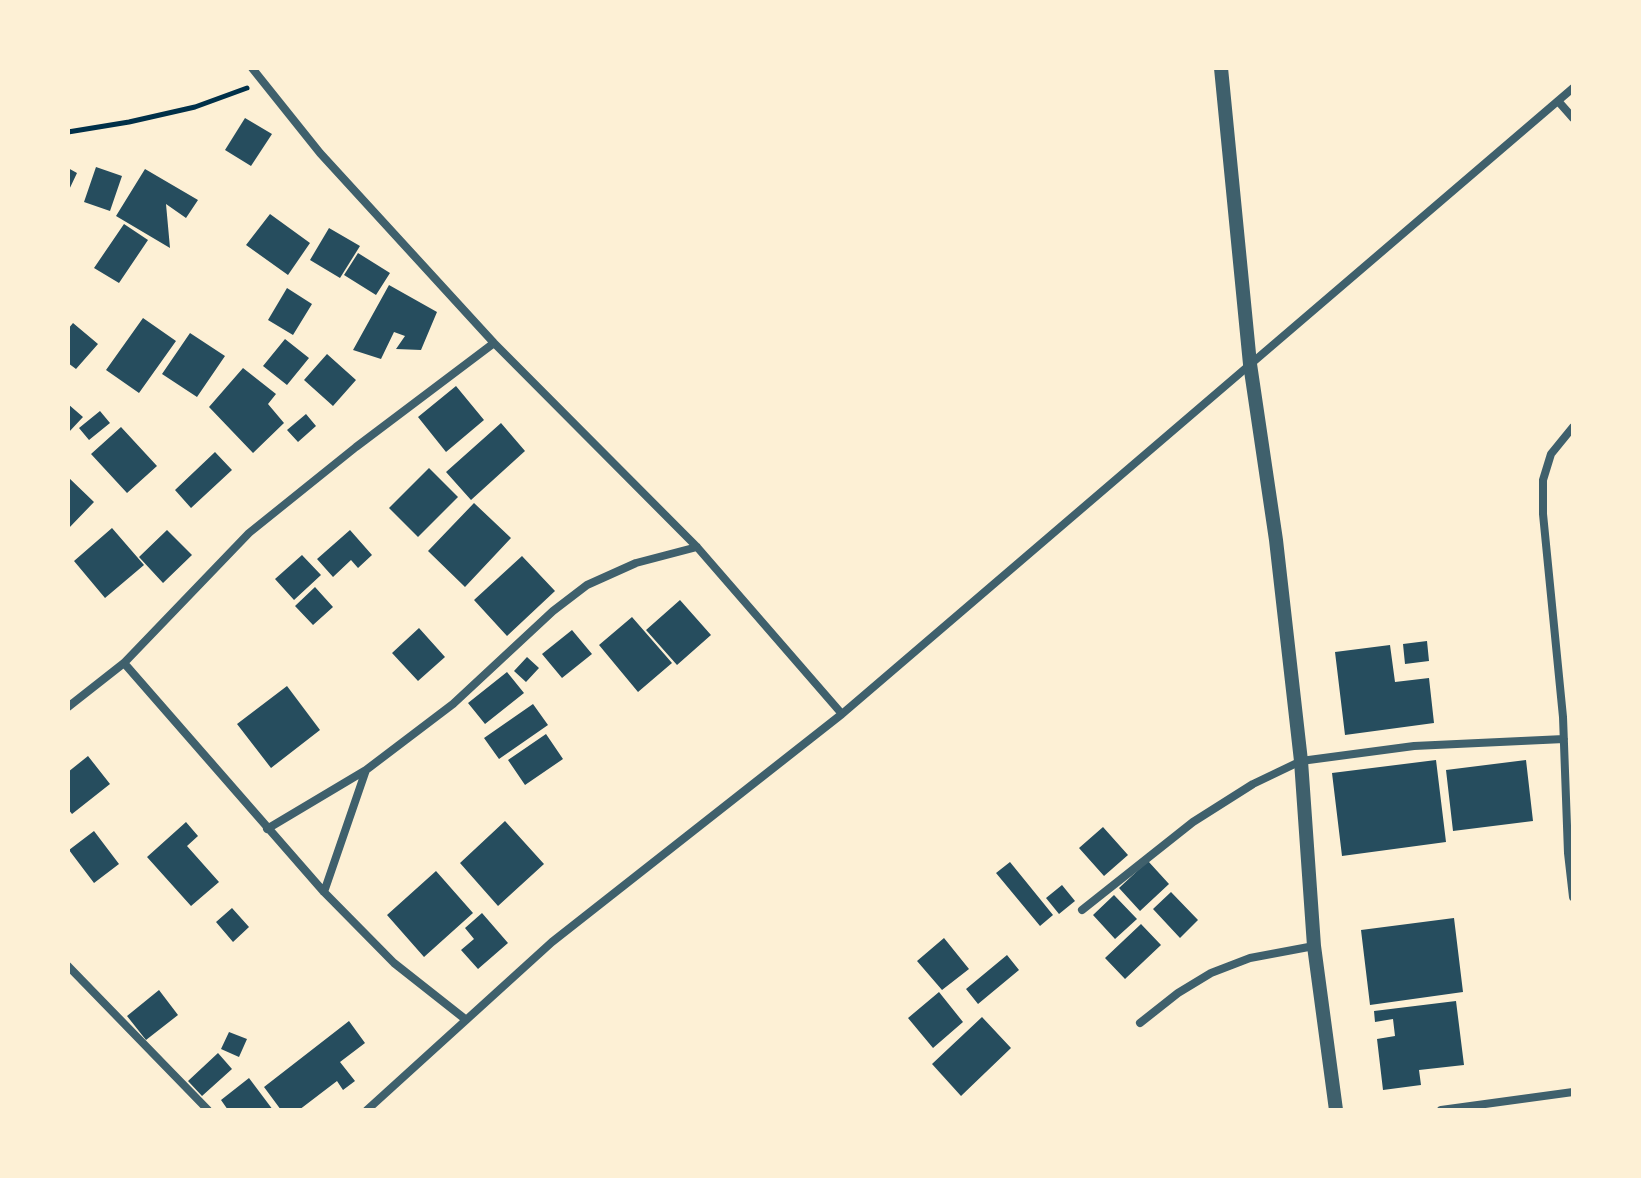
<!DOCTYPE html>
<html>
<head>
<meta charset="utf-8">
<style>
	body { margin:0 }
	#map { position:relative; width:1641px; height:1178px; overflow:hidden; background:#fdf0d5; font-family:"Golos Text",sans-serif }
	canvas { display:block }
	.frame { position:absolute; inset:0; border:70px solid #fdf0d5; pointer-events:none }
</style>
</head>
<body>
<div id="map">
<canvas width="1641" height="1178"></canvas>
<div class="frame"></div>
</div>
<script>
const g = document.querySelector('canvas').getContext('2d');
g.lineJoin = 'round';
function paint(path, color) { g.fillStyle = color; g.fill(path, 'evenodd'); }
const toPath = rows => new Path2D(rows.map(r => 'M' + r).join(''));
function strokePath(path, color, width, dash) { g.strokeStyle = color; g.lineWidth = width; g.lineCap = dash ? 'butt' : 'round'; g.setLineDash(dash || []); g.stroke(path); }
const building = toPath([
	[245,118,272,134,251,166,225,150],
	[96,167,122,176,110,211,84,202],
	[68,168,77,173,68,192],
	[145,169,198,200,186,218,166,204,170,248,116,216],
	[270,214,310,243,288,275,246,245],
	[124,224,148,240,119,283,94,268],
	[329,228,360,246,340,278,310,260],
	[358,253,390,273,376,295,344,275],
	[389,285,437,312,421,350,396,349,405,336,394,332,381,359,353,350],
	[287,288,312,304,293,335,268,320],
	[143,318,176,341,139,393,106,370],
	[73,323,98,344,76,369,68,363,68,329],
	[190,333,225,356,197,397,162,374],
	[285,339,309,358,287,385,263,366],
	[327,354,356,380,333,406,304,380],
	[243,368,276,394,268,404,284,423,253,453,209,407],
	[456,386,484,420,446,452,418,417],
	[68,404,83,417,68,433],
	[100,411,110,423,89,440,79,428],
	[306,414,316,426,298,442,287,430],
	[501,423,525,451,471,500,446,472],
	[121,427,157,466,127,493,91,454],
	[215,452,232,470,191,508,175,490],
	[429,468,458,497,418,537,389,508],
	[68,477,94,502,68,529],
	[474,503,511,538,465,587,428,551],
	[112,528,144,565,105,598,74,561],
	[167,530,192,555,163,583,139,557],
	[350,530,372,555,358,568,351,560,333,577,317,559],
	[302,555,321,575,294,600,275,579],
	[522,556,555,591,507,636,474,600],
	[315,587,333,607,313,625,295,606],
	[680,600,711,635,677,665,646,630],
	[632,617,672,663,638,692,599,645],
	[419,628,445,657,418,681,392,653],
	[572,630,592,654,562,678,542,654],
	[1427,641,1429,661,1405,664,1403,644],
	[1390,645,1395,682,1429,678,1434,723,1345,735,1335,652],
	[527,657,539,668,526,682,514,671],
	[507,672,524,693,485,724,468,703],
	[287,686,320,730,271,768,237,724],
	[533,704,548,725,499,759,484,738],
	[546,734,563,759,525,785,508,760],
	[88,756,110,784,72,814,68,809,68,772],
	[1436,760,1446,842,1342,856,1332,773],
	[1526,760,1533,821,1453,831,1446,770],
	[505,821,544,864,498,906,460,863],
	[186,822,198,836,187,846,219,882,191,906,147,857],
	[1103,827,1128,855,1104,876,1079,848],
	[94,831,119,864,94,883,69,850],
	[1148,861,1169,884,1140,911,1119,888],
	[1010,862,1053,915,1040,926,996,873],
	[436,871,473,913,424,957,387,915],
	[1062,885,1075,901,1059,914,1046,898],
	[1171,892,1198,920,1180,938,1153,909],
	[1114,895,1137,919,1115,939,1093,915],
	[232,908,249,927,233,942,216,922],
	[482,913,508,943,478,969,461,950,474,939,465,928],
	[1454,918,1463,992,1370,1005,1361,930],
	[1141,924,1161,945,1125,979,1105,958],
	[944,938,969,969,942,990,917,961],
	[1007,955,1019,970,978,1004,966,989],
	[159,990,178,1015,146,1040,127,1016],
	[939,992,963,1022,933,1048,908,1018],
	[1456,1001,1464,1065,1419,1070,1421,1085,1383,1090,1377,1039,1395,1036,1393,1019,1375,1022,1374,1011],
	[982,1017,1011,1048,961,1096,932,1064],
	[349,1021,365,1043,340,1062,355,1081,343,1090,337,1081,299,1110,281,1110,264,1087],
	[229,1032,247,1039,239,1057,221,1049],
	[218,1053,232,1069,202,1096,188,1081],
	[249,1078,273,1110,228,1110,221,1100]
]);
const path = toPath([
	[68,132,129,122,195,107,247,88]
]);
const minor = toPath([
	[252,68,320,153,494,343,697,547,842,714],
	[1558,101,1573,118],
	[1573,427,1551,454,1543,480,1543,514,1563,717,1568,853,1573,897],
	[124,663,324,892,394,963,465,1019],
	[68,707,124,663,249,533,356,447,494,343],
	[267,829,366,770,453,704,553,611,587,585,636,563,697,547],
	[324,892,366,770],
	[1082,910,1193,822,1253,784,1301,761,1414,746,1564,739],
	[68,966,208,1110],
	[1140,1023,1178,993,1211,973,1250,958,1314,946],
	[367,1110,552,942,842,714,1573,88],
	[1441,1110,1573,1092]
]);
const tertiary = toPath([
	[1221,68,1250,364,1276,540,1301,761,1314,946,1336,1110]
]);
paint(building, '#264d5e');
strokePath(path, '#003049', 5);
strokePath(minor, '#3f606c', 8);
strokePath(tertiary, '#3f606c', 14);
</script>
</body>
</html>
